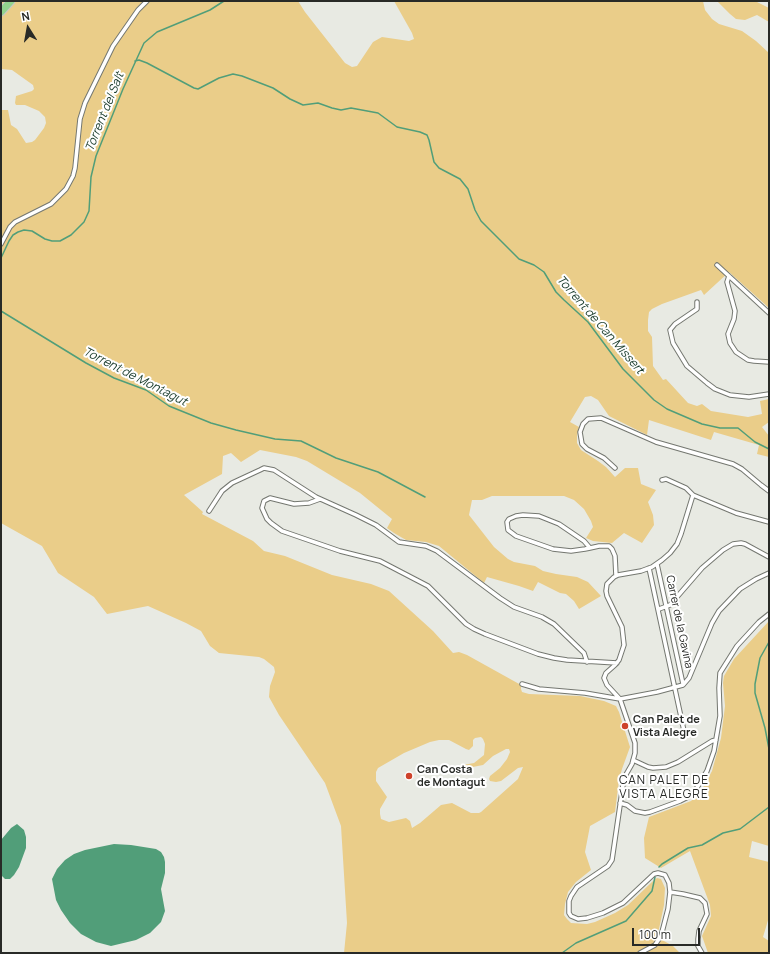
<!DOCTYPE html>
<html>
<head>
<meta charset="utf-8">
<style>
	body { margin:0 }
	#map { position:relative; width:770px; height:954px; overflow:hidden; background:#e8eae3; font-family:Manrope,sans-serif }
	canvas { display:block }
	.frame { position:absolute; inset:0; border:2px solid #282a27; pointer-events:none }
	.north { position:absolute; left:8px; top:8px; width:40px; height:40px; -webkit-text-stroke:3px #fff; paint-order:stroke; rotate:349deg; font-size:11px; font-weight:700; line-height:16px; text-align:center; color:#282a27 }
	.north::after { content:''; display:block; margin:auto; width:14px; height:18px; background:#282a27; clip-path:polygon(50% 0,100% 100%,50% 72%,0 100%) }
	.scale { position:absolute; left:632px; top:928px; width:68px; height:18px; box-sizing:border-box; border:2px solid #282a27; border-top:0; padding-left:5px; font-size:12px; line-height:14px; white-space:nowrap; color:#282a27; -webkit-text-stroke:3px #fff; paint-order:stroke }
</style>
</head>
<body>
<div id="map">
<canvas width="770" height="954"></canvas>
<div class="frame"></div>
<div class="north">N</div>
<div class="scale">100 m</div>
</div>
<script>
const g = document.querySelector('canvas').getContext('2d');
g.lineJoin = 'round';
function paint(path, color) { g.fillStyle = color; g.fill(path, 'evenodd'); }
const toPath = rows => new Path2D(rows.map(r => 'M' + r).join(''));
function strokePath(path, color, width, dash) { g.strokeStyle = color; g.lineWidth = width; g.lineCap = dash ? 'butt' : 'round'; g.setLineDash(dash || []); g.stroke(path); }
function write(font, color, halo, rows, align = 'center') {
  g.font = font + ' Manrope,sans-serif'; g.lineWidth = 4; g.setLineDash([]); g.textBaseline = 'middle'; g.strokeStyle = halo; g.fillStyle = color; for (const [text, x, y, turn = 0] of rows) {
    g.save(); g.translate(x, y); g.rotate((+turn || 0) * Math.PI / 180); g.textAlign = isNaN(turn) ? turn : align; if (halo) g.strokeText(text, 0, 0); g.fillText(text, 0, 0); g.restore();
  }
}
const green = toPath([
	[1,1,298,1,305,12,345,63,352,67,357,66,373,42,382,37,409,41,414,39,412,33,394,1,703,1,705,10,712,19,719,24,742,31,756,41,769,53,769,308,729,272,704,295,701,290,662,304,652,309,649,312,648,320,648,331,652,337,653,366,663,380,666,379,688,403,697,406,702,404,711,411,748,417,762,414,760,401,769,399,769,422,762,427,769,436,769,457,757,454,759,445,714,432,711,440,649,420,647,435,609,416,598,400,591,396,585,397,570,422,579,427,577,436,577,443,581,450,598,461,606,467,615,477,625,468,638,468,641,484,656,490,648,502,653,515,654,525,642,543,624,533,612,543,593,541,586,538,593,527,591,521,584,509,574,500,564,496,492,496,482,500,472,500,469,515,494,547,508,559,514,562,535,566,543,571,556,574,577,577,588,582,601,596,579,609,574,601,566,594,560,593,538,582,533,591,519,586,487,577,484,583,439,546,426,542,406,540,394,533,387,528,392,519,360,493,307,461,296,457,260,450,241,462,231,453,223,456,222,474,184,495,203,512,202,514,253,541,264,551,285,556,332,575,371,584,389,591,433,631,453,653,459,652,467,655,521,685,521,689,522,692,529,694,580,696,604,701,616,706,619,712,630,747,622,769,619,780,615,812,590,826,585,852,591,870,576,882,568,892,565,904,564,915,567,919,571,923,587,924,595,922,615,913,628,905,653,881,657,878,661,879,665,888,664,905,659,929,655,936,673,946,680,953,344,953,347,923,341,826,325,783,279,715,269,697,270,686,275,672,274,667,264,659,259,657,219,653,210,646,201,631,186,623,148,606,107,614,94,597,58,573,42,546,1,523,1,110,8,110,11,125,17,129,26,143,32,142,35,140,44,128,46,123,45,117,39,111,25,105,16,105,15,103,16,96,32,91,34,89,33,85,12,70,1,69],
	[481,737,483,739,485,744,484,755,474,763,452,767,451,769,452,771,483,765,493,756,506,749,509,749,510,752,507,759,500,768,490,776,489,779,490,781,496,782,501,781,518,768,523,767,518,779,481,812,479,813,471,813,452,803,441,805,420,823,412,828,410,821,406,818,389,822,381,819,380,814,380,809,387,797,376,781,376,772,378,768,404,753,430,742,439,740,449,740,466,749,469,750,473,746,473,740,475,738],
	[717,1,755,1,769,8,769,22,757,15,745,20,736,19,730,14],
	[769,621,769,846,752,841,749,857,769,862,769,917,763,937,769,941,769,953,708,953,702,936,711,916,710,905,690,851,661,868,645,858,644,838,649,817,691,801,696,796,704,786,712,771,721,738,725,706,723,683,724,676,734,659]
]);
const water = toPath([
	[17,824,24,830,26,837,26,848,19,867,14,875,10,879,5,879,1,875,1,840,11,828],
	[114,844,131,845,156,849,161,852,164,857,165,862,165,873,161,889,165,911,161,922,150,933,136,940,111,946,96,942,81,934,70,923,61,910,56,900,52,879,57,869,65,860,74,854,85,850]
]);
const stream = toPath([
	[135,61,139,60,147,63,194,88,198,89,219,78,233,74,242,76,273,88,290,99,303,105,318,103,332,108,341,110,351,108,378,113,397,127,420,132,427,135,429,140,434,162,439,168,460,179,468,189,475,210,481,221,519,259,534,265,544,272,556,292,564,300,588,322,623,369,654,400,667,409,702,424,720,428,738,428,755,442,769,449],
	[1,258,9,241,13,235,18,232,24,230,32,231,45,239,52,241,60,241,71,235,84,222,89,211,91,177,96,156,123,89,144,43,157,32,210,10,224,1],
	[1,311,86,363,114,378,146,390,169,406,211,423,236,430,275,439,301,441,336,458,378,472,425,497],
	[769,642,760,658,755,684,755,693,765,728,769,749],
	[659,867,662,864,688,848,702,845,723,833,740,829,769,807],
	[562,953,576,943,626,921,652,891,655,877]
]);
const minor = toPath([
	[1,244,10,227,15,222,51,204,66,189,73,176,75,168,80,119,85,103,113,46,138,10,147,1],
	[717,265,769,313],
	[729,276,727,282,735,311,734,319,728,334,730,343,736,352,748,360,754,361,769,362],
	[697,302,697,309,675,324,670,330,673,343,687,366,707,383,715,389,730,395,749,397,769,394],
	[615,468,604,458,587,449,582,444,580,432,583,424,588,419,601,418,656,442,733,464,742,469,761,485,769,491],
	[662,480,666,479,686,488,693,495,736,513,769,522],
	[320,499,309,503,294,504,270,498,264,501,262,508,267,519,271,523,282,531,340,551,380,561,428,586,466,624,474,629,485,634,538,654,554,658,567,660,617,663],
	[209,511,222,491,232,483,260,470,264,468,274,470,316,497,356,515,376,525,399,542,426,546,437,551,500,598,514,607,542,617,554,624,584,653,587,662],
	[590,548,584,541,559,524,539,516,523,515,516,516,509,519,507,522,508,530,516,536,553,549,571,551,585,549,590,548,599,546,609,546,612,549,615,556,616,576],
	[657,564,683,684],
	[649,568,684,731],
	[659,609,670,605,702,568,723,550,733,544,741,543,745,544,769,557],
	[522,684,539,689,585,693,620,699,657,692,683,685,689,678,712,623,719,611,740,589,756,579,769,573],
	[633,760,648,767,653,768,666,767,678,762,712,741,716,740],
	[620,803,627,805,635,811,645,813,650,812,680,801,688,797,695,791,707,771,714,751,720,716,719,688,720,673,737,646,759,622,769,614],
	[670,892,683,894,700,898,705,903,707,914,699,931,698,939,698,946,702,953],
	[640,953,655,945,661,936,668,909,670,892,669,883,665,875,658,873,654,874,623,903,603,913,587,918,578,919,571,916,569,913,569,901,571,896,577,887,608,866,612,860,623,785,624,778,632,764,635,753,635,743,620,699,607,685,604,678,606,673,615,665,619,660,624,645,622,627,607,596,606,591,607,584,614,577,618,575,641,571,652,567,662,560,670,553,677,544,681,534,693,495]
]);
const motorway = toPath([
	[1,12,11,1]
]);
const markers = [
	[625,726,4,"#ce422a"],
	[409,776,4,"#ce422a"]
];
const streetNames = [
	["Carrer de la Gavina",679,622,78]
];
const poiNames = [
	["Can Palet de",633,720],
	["Vista Alegre",633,733],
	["Can Costa",417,770],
	["de Montagut",417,783]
];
const waterNames = [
	["Torrent del Salt",105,112,-68],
	["Torrent de Can Missert",600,325,49],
	["Torrent de Montagut",135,377,27]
];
const neighbourhoodNames = [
	["CAN PALET DE",664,781],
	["VISTA ALEGRE",664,795]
];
paint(green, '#eacd89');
paint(water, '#519e79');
strokePath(stream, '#519e79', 1.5);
strokePath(minor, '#747770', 5.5);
strokePath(motorway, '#c7c8c7', 9);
strokePath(minor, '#fff', 3.5);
strokePath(motorway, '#92d38d', 7);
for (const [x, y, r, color] of markers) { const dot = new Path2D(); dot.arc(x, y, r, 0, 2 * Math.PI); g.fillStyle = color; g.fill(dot); strokePath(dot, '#fff', 1.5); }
write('11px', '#282a27', '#fff', streetNames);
write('bold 11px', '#282a27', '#fff', poiNames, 'left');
write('italic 12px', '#193b2b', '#fff', waterNames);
g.letterSpacing = '1px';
write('12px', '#282a27', '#fff', neighbourhoodNames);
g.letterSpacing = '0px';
</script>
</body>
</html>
